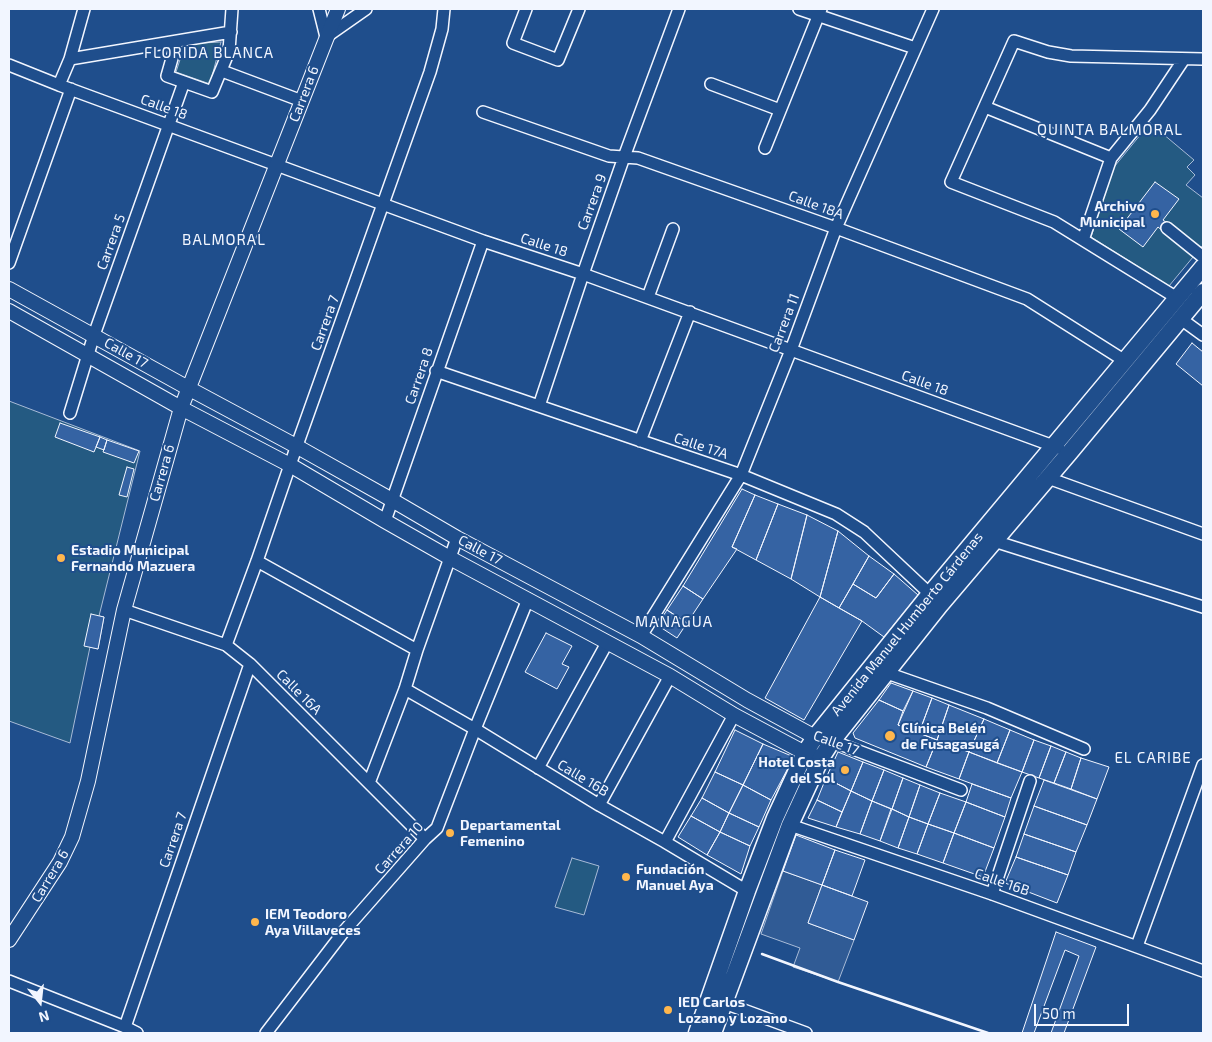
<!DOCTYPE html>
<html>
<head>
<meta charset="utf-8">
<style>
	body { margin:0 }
	#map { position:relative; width:1212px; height:1042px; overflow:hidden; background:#1f4e8c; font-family:"Exo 2",sans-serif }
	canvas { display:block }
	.frame { position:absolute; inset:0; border:10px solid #f2f6ff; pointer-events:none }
	.north { position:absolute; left:15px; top:977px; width:50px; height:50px; -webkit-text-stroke:4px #1f4e8c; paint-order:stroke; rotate:164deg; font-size:14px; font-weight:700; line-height:20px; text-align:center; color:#f2f6ff }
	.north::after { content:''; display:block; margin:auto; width:18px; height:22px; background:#f2f6ff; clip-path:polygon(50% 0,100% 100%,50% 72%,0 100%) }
	.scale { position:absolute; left:1034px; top:1004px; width:95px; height:22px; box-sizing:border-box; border:2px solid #f2f6ff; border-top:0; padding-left:6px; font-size:15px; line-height:18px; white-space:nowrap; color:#f2f6ff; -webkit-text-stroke:4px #1f4e8c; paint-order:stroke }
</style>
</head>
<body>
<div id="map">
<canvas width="1212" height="1042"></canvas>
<div class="frame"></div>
<div class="north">N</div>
<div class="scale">50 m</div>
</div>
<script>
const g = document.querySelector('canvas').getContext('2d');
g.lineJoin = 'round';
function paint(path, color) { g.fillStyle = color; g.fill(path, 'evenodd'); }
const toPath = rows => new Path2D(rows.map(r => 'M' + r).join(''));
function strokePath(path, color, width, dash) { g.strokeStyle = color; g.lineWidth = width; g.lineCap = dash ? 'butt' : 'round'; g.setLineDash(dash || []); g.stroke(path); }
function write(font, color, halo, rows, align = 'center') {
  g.font = font + ' "Exo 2",sans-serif'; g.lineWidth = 4; g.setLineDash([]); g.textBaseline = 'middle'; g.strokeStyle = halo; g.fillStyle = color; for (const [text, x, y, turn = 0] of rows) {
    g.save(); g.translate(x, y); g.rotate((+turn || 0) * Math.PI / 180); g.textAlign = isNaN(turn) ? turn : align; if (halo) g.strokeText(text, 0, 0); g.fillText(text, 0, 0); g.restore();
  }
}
const green = toPath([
	[221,42,210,84,176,72,185,44,221,42],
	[1150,123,1194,160,1187,167,1195,175,1186,185,1203,198,1203,245,1169,286,1091,237,1114,167,1150,123],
	[9,401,140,451,99,616,104,617,98,649,90,647,70,743,9,721,9,401],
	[572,858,599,866,584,915,555,907,572,858]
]);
const parking = toPath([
	[783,871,822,885,808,923,854,940,838,982,793,967,800,948,761,934,783,871]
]);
const building = toPath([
	[1155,182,1179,199,1163,220,1170,225,1164,232,1158,227,1143,247,1119,229,1155,182],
	[1192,343,1203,352,1203,386,1176,364,1192,343],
	[60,423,100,437,94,452,55,437,60,423],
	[100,437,107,440,104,450,96,447,100,437],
	[107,440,139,451,134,463,103,452,107,440],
	[127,467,134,469,127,497,119,495,127,467],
	[742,489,755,495,732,547,737,549,703,599,683,586,742,489],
	[755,495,778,504,756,560,732,547,755,495],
	[778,504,807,515,791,579,756,560,778,504],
	[807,515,838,531,820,597,791,579,807,515],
	[838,531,869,556,839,608,820,597,838,531],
	[869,556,894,574,876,598,853,584,869,556],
	[894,574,918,595,884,637,862,621,839,608,853,584,876,598,894,574],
	[683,586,703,599,687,623,667,610,683,586],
	[820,597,862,621,804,720,765,698,820,597],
	[667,610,687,623,677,638,657,625,667,610],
	[91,614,104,617,98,649,84,646,91,614],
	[546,633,572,646,562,664,569,667,557,689,525,672,546,633],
	[891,683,913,691,903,711,879,700,891,683],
	[913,691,932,698,919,733,898,725,913,691],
	[932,698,949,705,937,740,919,733,932,698],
	[879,700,903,711,898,725,937,740,926,767,855,738,853,733,879,700],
	[949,705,984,719,969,752,937,740,949,705],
	[984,719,1010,730,997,763,969,752,984,719],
	[735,730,763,744,743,785,715,772,735,730],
	[1010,730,1034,740,1022,772,997,763,1010,730],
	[937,740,969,752,959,779,926,767,937,740],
	[1034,740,1051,746,1039,778,1022,772,1034,740],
	[763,744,794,757,771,800,743,785,763,744],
	[1051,746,1066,752,1054,783,1039,778,1051,746],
	[838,752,863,762,851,791,826,778,838,752],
	[969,752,1022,772,1011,798,959,779,969,752],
	[1066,752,1081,758,1071,789,1054,783,1066,752],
	[1081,758,1109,767,1097,799,1071,789,1081,758],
	[863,762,884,770,872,801,851,791,863,762],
	[884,770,903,778,892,809,872,801,884,770],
	[715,772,743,785,729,813,702,798,715,772],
	[826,778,851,791,842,812,817,800,826,778],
	[903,778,920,785,909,817,892,809,903,778],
	[1044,780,1097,799,1087,825,1034,806,1044,780],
	[972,784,1011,798,1005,817,966,802,972,784],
	[743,785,771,800,759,827,729,813,743,785],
	[920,785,940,793,928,824,909,817,920,785],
	[851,791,872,801,860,834,836,827,851,791],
	[940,793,966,802,954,833,928,824,940,793],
	[702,798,729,813,720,832,691,816,702,798],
	[817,800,842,812,836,827,808,818,817,800],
	[872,801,891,809,880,841,860,834,872,801],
	[966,802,1005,817,994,848,954,833,966,802],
	[1034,806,1087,825,1076,852,1024,834,1034,806],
	[892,809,909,817,898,848,880,841,892,809],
	[729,813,759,827,750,846,720,832,729,813],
	[691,816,720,832,707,855,678,837,691,816],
	[909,817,928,824,917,854,898,848,909,817],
	[928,824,954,833,943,863,917,854,928,824],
	[720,832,750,846,741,874,707,855,720,832],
	[954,833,994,848,983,877,943,863,954,833],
	[1024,834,1076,852,1068,875,1016,857,1024,834],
	[796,835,835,850,822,885,783,871,796,835],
	[835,850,865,860,852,896,822,885,835,850],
	[1016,857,1068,875,1057,903,1005,883,1016,857],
	[822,885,868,902,854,940,808,923,822,885],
	[1056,932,1096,947,1064,1033,1051,1033,1079,956,1065,950,1034,1033,1022,1033,1056,932]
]);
const minor = toPath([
	[319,9,326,37,366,9],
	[526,9,513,43,558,60,579,9],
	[799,9,915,48],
	[177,41,167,76,212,92,229,51,232,9],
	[70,59,231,32],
	[9,65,59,85,483,241,583,274,1059,448],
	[222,71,302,101],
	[711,84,780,110],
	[59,85,70,59,84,9],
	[985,107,1111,158],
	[483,112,609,156,638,158,836,228,1027,299,1125,361],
	[765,148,821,9],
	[1167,228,1203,257],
	[1083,240,1111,158,1150,110,1184,59],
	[9,263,71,89],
	[648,297,673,229],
	[1177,298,1054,222,951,182,1014,41,1048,52,1071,56,1203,59],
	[1181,319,1203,335],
	[436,371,741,475,836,514,864,532,930,594],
	[539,406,583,274,624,157,679,9],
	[70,413,94,335,184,82],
	[640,441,690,312],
	[1048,478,1203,534],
	[385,521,483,241],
	[994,541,1203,607],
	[257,561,417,650],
	[124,610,226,645,250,664,425,839],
	[641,636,741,475,791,350,836,228,933,9],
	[226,645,257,561,290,465,430,72,442,29,444,9],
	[887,673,987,708,1084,749],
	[405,689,475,729,599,805,665,842,747,891],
	[832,741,961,790],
	[538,768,607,643],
	[369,783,405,689,417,650,457,538],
	[599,805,670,676],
	[790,825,992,894,1203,971],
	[665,842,734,715],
	[992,894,1030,781],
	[1137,946,1203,765],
	[9,981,125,1027,137,1033],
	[719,1001,806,1033],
	[125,1027,250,664],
	[266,1033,345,930,425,839,437,828,475,729,528,599]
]);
const tertiary = toPath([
	[9,289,188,388,296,446,392,500,457,538,641,636,747,700,815,737,824,739],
	[9,311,181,408,290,465,385,521,450,558,670,676,734,715,805,753,814,756],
	[9,940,60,862,72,837,88,781,124,610,181,408,338,9]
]);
const secondary = toPath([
	[697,1033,747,891,775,818,805,753,815,737,930,594,1203,267],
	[713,1033,790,825,821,758,832,741,940,605,1070,452,1203,292]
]);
const wall = toPath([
	[762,954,838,982,988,1033]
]);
const markers = [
	[1155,214,5,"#ffb74d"],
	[61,558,5,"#ffb74d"],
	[890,736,6,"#ffb74d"],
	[845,770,5,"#ffb74d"],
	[450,833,5,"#ffb74d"],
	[626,877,5,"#ffb74d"],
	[255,922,5,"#ffb74d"],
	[668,1010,5,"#ffb74d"]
];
const streetNames = [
	["Carrera 6",304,94,-69],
	["Calle 18",164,107,20],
	["Carrera 9",592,202,-70],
	["Calle 18A",816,205,20],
	["Carrera 5",111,242,-70],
	["Calle 18",544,245,18],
	["Carrera 7",325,323,-70],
	["Carrera 11",784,323,-69],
	["Calle 17",126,353,29],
	["Carrera 8",419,376,-71],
	["Calle 18",925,383,20],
	["Calle 17A",701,446,18],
	["Carrera 6",162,473,-74],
	["Calle 17",480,550,28],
	["Avenida Manuel Humberto Cárdenas",907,624,-51],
	["Calle 16A",299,692,45],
	["Calle 17",836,743,20],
	["Calle 16B",583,778,31],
	["Carrera 7",173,840,-71],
	["Carrera 10",399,848,-48],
	["Carrera 6",50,876,-59],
	["Calle 16B",1002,882,19]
];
const poiNames = [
	["Archivo",1145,206,"right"],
	["Municipal",1145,222,"right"],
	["Estadio Municipal",71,550],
	["Fernando Mazuera",71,566],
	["Clínica Belén",901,728],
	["de Fusagasugá",901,744],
	["Hotel Costa",835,762,"right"],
	["del Sol",835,778,"right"],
	["Departamental",460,825],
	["Femenino",460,841],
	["Fundación",636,869],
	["Manuel Aya",636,885],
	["IEM Teodoro",265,914],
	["Aya Villaveces",265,930],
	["IED Carlos",678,1002],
	["Lozano y Lozano",678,1018]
];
const neighbourhoodNames = [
	["FLORIDA BLANCA",209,53],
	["QUINTA BALMORAL",1110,130],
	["BALMORAL",224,240],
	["MANAGUA",674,622],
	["EL CARIBE",1153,758]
];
paint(green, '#245a82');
strokePath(green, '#a8bbd7', 1);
paint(parking, '#305b95');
strokePath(parking, '#a8bbd7', 1);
paint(building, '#3563a3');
strokePath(building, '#f2f6ff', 1);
strokePath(minor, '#f2f6ff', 14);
strokePath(tertiary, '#f2f6ff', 16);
strokePath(secondary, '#f2f6ff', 19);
strokePath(minor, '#1f4e8c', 11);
strokePath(tertiary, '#1f4e8c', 14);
strokePath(secondary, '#1f4e8c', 16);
strokePath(wall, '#f2f6ff', 2.5);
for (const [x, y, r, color] of markers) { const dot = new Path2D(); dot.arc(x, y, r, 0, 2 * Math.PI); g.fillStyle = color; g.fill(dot); strokePath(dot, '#1f4e8c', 2); }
write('14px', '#f2f6ff', '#1f4e8c', streetNames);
write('bold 14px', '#f2f6ff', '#1f4e8c', poiNames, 'left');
g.letterSpacing = '1px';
write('15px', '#f2f6ff', '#1f4e8c', neighbourhoodNames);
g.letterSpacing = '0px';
</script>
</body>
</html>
